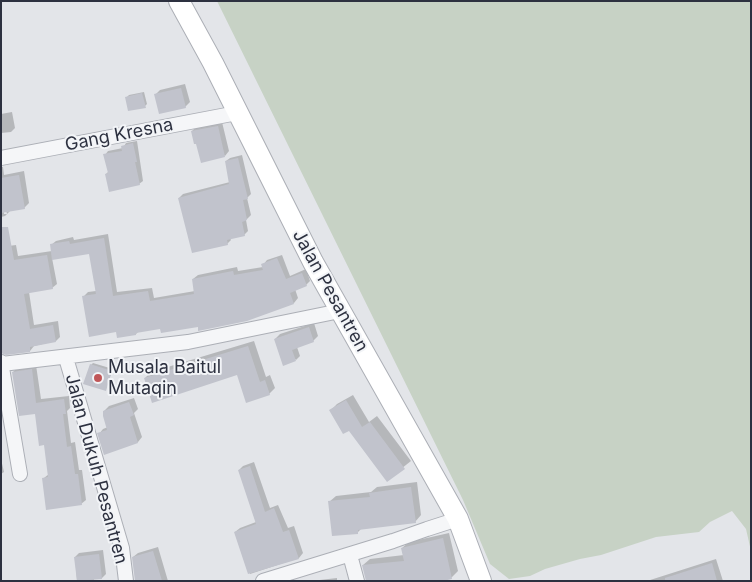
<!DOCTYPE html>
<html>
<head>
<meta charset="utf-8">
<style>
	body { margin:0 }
	#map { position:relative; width:752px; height:582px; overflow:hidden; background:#e3e5e9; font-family:Inter,sans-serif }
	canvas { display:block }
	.frame { position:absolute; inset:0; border:2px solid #2d3140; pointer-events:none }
</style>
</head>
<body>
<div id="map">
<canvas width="752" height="582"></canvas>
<div class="frame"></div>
</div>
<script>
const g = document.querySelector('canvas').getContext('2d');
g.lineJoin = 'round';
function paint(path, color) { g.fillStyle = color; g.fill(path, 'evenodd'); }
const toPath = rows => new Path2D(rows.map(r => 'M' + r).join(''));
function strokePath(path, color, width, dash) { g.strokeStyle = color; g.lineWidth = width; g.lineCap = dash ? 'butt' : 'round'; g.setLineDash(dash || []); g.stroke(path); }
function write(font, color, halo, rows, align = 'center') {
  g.font = font + ' Inter,sans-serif'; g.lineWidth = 4; g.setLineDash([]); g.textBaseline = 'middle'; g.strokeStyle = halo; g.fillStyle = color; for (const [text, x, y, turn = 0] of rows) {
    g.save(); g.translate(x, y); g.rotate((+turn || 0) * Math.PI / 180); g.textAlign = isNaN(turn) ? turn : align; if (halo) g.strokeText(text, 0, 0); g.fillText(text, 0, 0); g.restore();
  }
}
const green = toPath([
	[217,1,751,1,751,551,746,529,732,511,710,522,699,532,656,537,601,555,580,559,545,569,530,576,509,579,490,564,463,500]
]);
const shadow = toPath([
	[185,84,190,102,185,107,156,94,160,90],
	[144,92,147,104,145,106,127,97,129,95],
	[12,112,15,128,11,132,1,133,1,114],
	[222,122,229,151,225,156,192,131,197,126],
	[137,141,143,181,139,184,106,174,109,171,105,155,108,151,123,148,126,143],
	[242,155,251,194,247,198,251,215,246,220,248,231,244,235,230,238,231,240,227,244,179,198,183,194,230,182,226,161,230,158],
	[1,167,3,167,4,175,24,171,29,203,24,208,10,211,5,216,1,217],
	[3,206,5,206,7,214,4,214],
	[108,234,117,292,152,288,154,298,195,291,193,279,198,275,237,267,238,271,263,267,263,265,267,260,282,255,290,276,306,269,310,281,306,285,295,289,298,298,294,303,247,320,161,328,139,331,136,334,117,331,83,297,88,292,96,291,90,252,52,258,57,284,52,288,29,292,34,325,58,321,60,337,56,341,34,346,30,351,1,247,16,245,18,256,52,251,51,245,56,241,73,237,74,240],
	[314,323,318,336,313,341,297,347,300,356,296,360,275,339,280,334],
	[254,341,266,377,270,375,275,388,269,394,237,373,145,378,151,372],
	[93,363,113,369,105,390,91,365],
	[36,365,41,399,69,396,70,408,67,411,71,443,75,442,79,470,82,470,86,500,81,504,44,478,49,474,45,444,36,413,13,372,17,368],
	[353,395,369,422,377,416,411,461,387,480,349,429,331,410,337,404],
	[134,398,138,409,134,413,142,437,138,442,105,453,99,434,103,429,108,427,104,411,109,406],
	[1,459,4,472,1,474],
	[254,462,270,508,278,505,288,528,294,526,303,553,299,558,250,574,235,532,240,528,256,522,239,470,243,466],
	[417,482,421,515,415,522,362,528,357,533,329,502,336,496,371,492,377,487],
	[449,533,458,571,451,578,363,565,370,559,404,555,402,548,409,542],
	[158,547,168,581,136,581,133,557,138,553],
	[103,550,106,574,102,578,94,579,94,581,77,581,75,557,79,553],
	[716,559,723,581,647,581],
	[337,578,337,581,311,581]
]);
const building = toPath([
	[181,88,186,108,159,114,154,94],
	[142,93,146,108,128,111,125,97],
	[218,126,225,157,201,163,196,144,194,144,191,131],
	[133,143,137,162,135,162,140,185,109,192,105,174,108,173,103,154,122,151,121,146],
	[238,158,248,199,243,200,247,220,242,222,245,236,227,240,228,245,192,253,178,198,229,184,225,161],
	[19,175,25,209,1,213,1,178],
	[1,227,8,227,14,260,47,255,53,289,24,294,30,329,53,325,56,342,30,347,30,352,6,355,1,353],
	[104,238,113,296,148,291,150,301,194,294,192,279,233,271,234,275,263,270,261,264,277,258,286,279,302,273,307,286,290,293,294,304,247,321,198,331,198,327,161,333,160,329,136,333,136,335,117,338,116,332,89,337,82,296,96,294,89,254,52,260,50,244,69,241,70,244],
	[309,327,314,342,292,350,296,361,283,366,274,339],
	[248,346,260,382,265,380,270,395,246,403,237,375,152,403,144,378],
	[90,364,112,371,106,391,83,384],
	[32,369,36,403,64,399,66,414,63,414,67,447,71,446,75,474,78,474,82,505,46,510,42,478,48,477,44,445,39,446,35,414,19,416,12,372],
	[346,400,362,427,370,422,405,469,387,482,349,431,343,434,329,410],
	[129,402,134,415,130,417,138,443,104,455,97,433,107,430,103,416,103,411],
	[250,466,265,512,274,508,283,532,289,530,299,559,248,574,234,532,256,524,238,470],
	[411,487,416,523,358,530,358,534,332,536,328,501,370,497,369,493],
	[443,538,452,579,443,581,366,581,362,565,404,561,401,548],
	[153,551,162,581,135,581,132,557],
	[99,554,102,579,77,581,74,557],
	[712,563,717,581,665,581,665,578]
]);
const minor = toPath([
	[1,158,237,113],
	[66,358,122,548,126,581],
	[1,362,20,474],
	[2,364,188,342,340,311],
	[350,555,357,581],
	[263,581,393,541,427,529,458,519]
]);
const secondary = toPath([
	[179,1,213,63,313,262,458,519,481,581]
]);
const markers = [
	[98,378,5,"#c05658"]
];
const streetNames = [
	["Gang Kresna",119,135,-11],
	["Jalan Pesantren",330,291,61],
	["Jalan Dukuh Pesantren",96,469,75]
];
const poiNames = [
	["Musala Baitul",108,368],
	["Mutaqin",108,389]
];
paint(green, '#c7d2c5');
paint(shadow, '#0003');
paint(building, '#c1c3cc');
strokePath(minor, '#acafb6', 16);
strokePath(secondary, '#acafb6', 22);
strokePath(minor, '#f5f6f8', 14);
strokePath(secondary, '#fff', 20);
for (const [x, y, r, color] of markers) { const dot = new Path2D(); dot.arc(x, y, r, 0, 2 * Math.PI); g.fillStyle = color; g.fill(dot); strokePath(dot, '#f2f4f7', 2); }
write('18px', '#2d3140', '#f2f4f7', streetNames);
write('18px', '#2d3140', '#f2f4f7', poiNames, 'left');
</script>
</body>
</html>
